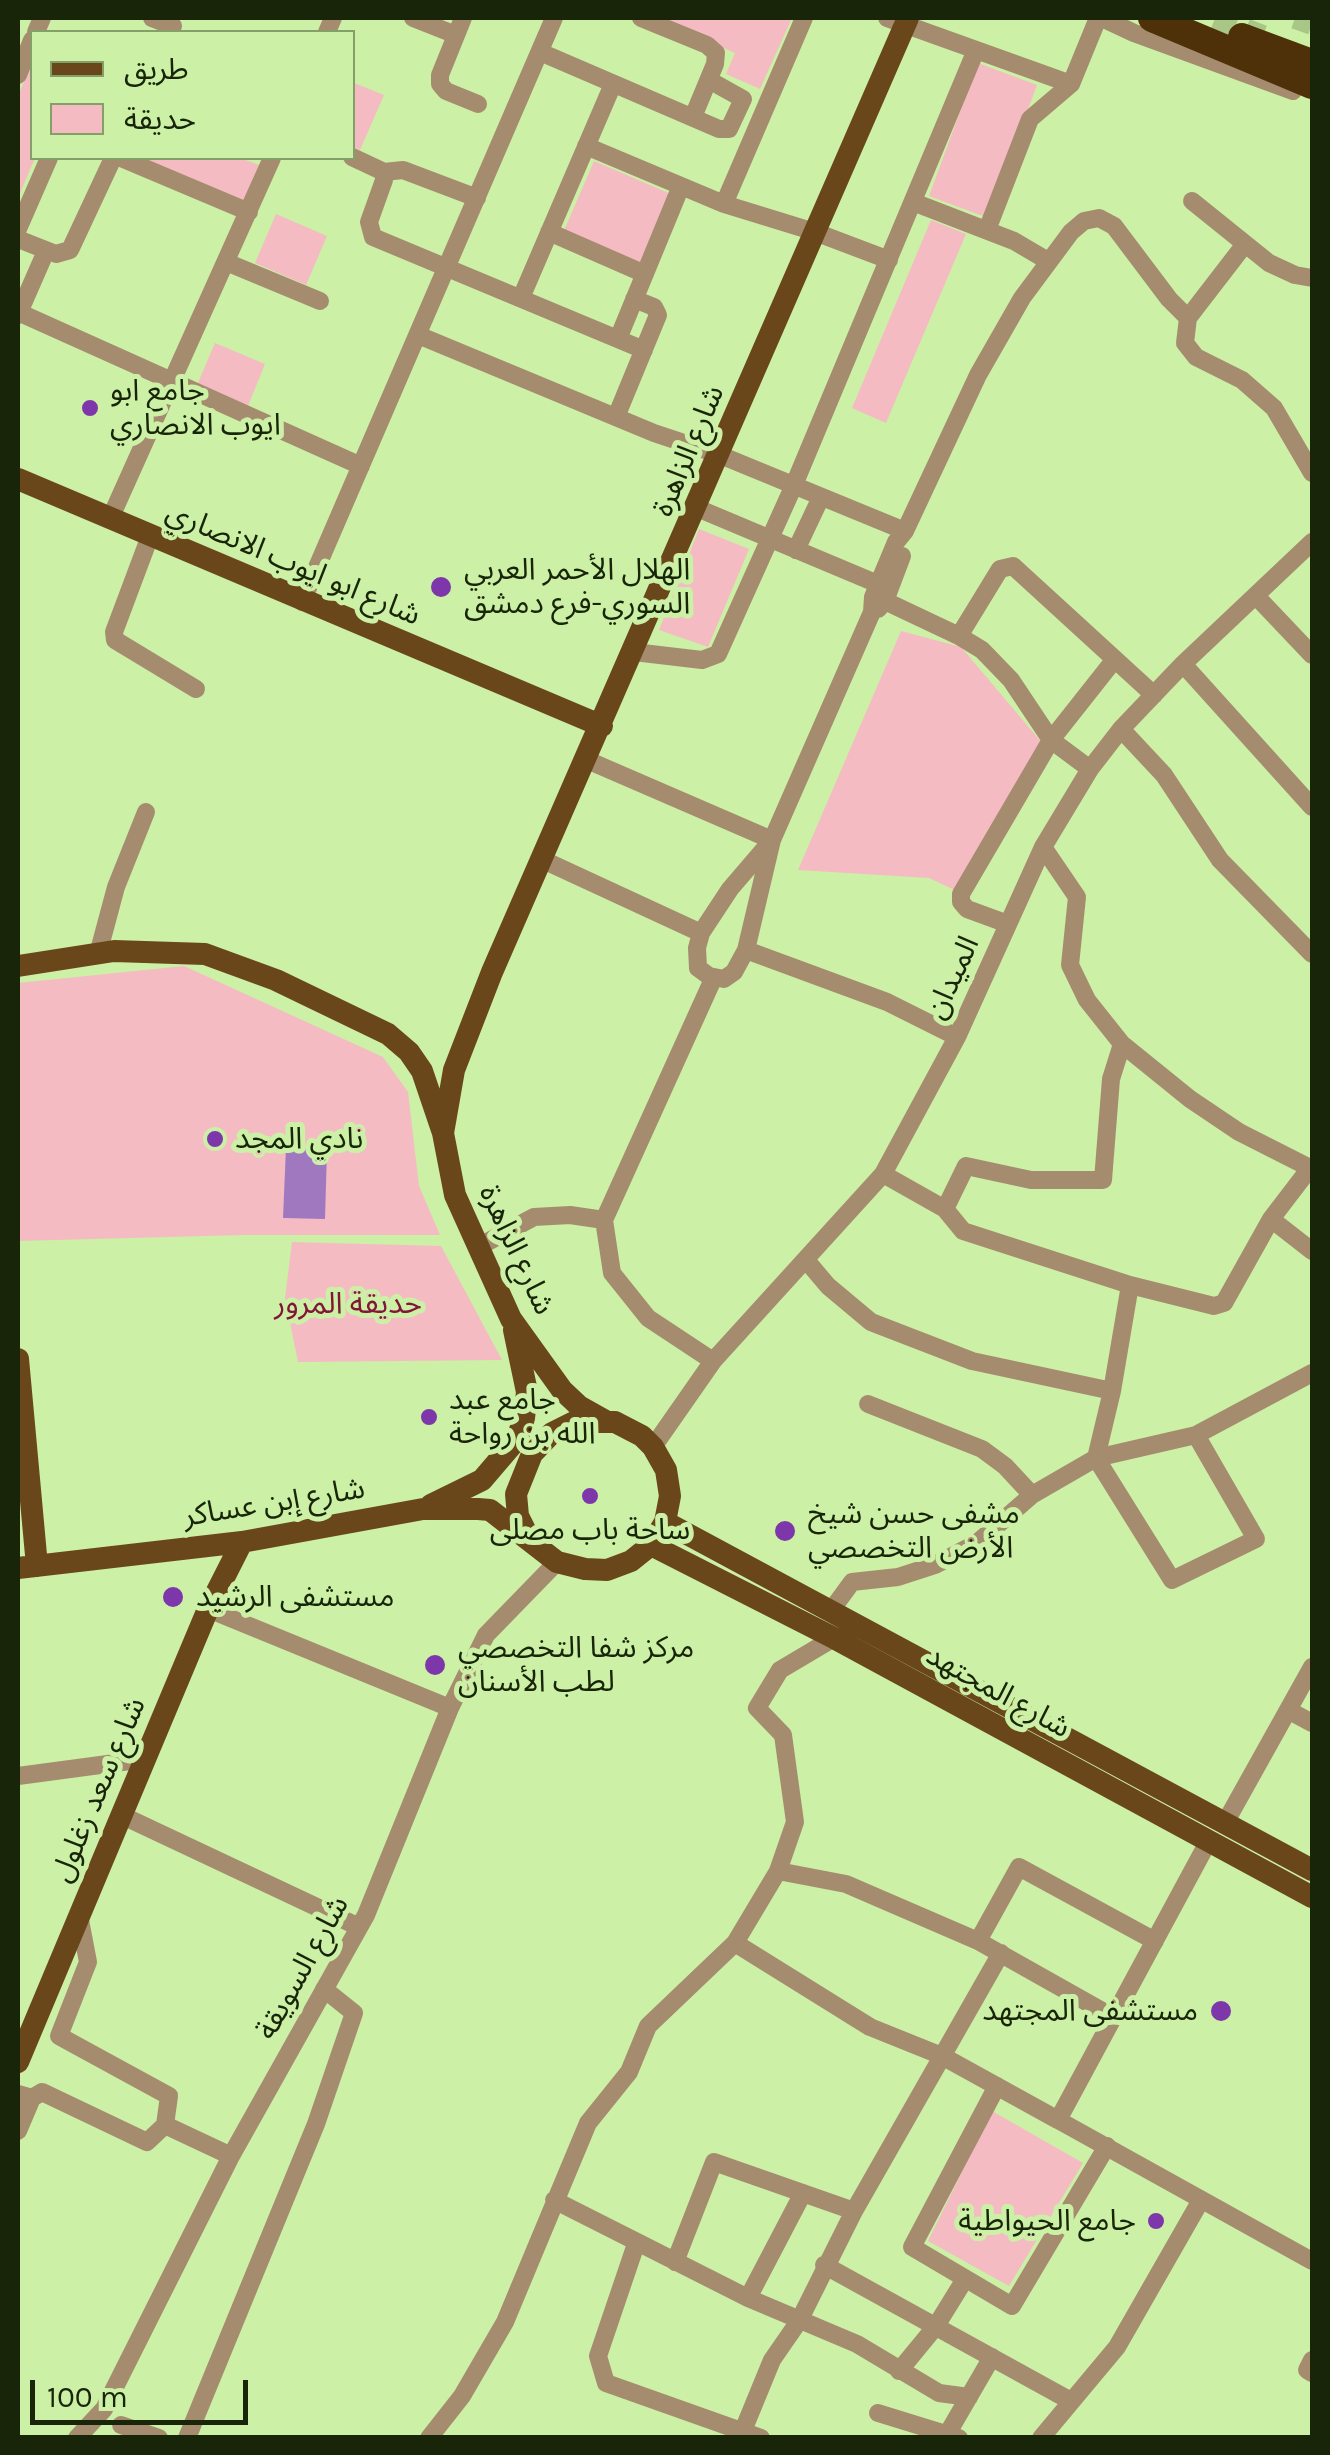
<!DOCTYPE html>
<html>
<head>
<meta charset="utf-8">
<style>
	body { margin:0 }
	#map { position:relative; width:1330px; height:2455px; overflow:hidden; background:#ccf0a6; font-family:Karla,"Noto Sans Arabic",sans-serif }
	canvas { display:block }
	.frame { position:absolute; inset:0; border:20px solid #182508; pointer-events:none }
	.legend { position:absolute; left:30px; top:30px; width:325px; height:130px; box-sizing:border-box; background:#ccf0a6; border:2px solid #849f67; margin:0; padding:12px 18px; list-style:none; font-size:30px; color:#182508 }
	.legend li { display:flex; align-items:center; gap:20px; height:50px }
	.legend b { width:50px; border:2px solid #849f67 }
	.scale { position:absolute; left:30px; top:2380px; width:218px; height:45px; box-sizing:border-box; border:5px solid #182508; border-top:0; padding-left:12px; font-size:30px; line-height:35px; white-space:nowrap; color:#182508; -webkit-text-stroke:8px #ccf0a6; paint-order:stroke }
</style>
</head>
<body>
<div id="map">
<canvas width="1330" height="2455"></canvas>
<div class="frame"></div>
<ul class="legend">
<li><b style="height:12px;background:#6a471a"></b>طريق</li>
<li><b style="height:28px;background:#f4bbc3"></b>حديقة</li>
</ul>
<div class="scale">100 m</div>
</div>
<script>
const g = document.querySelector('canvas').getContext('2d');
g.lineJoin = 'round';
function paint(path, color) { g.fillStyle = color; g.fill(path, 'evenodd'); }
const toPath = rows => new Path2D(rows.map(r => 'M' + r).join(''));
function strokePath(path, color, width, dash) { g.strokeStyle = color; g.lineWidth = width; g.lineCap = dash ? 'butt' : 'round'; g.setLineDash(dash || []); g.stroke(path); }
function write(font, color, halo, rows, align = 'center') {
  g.font = font + ' Karla,"Noto Sans Arabic",sans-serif'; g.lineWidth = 10; g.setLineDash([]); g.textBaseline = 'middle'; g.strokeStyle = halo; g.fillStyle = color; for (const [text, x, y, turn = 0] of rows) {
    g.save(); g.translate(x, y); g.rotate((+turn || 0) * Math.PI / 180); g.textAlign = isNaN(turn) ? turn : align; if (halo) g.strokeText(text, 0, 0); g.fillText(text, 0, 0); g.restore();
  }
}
const green = toPath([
	[663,18,792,18,760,89,726,74,735,53,662,20],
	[32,63,35,158,18,198,18,96],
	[978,63,1037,85,988,218,929,196],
	[352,82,384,95,360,150,353,147],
	[129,158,240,158,259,165,242,205],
	[594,161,671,194,640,266,563,233],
	[276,214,327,236,306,285,255,263],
	[931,220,966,234,886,423,852,408],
	[215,343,265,364,248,406,197,385],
	[699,529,749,549,708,647,659,630],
	[901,631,961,647,1043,744,959,892,929,878,798,870],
	[184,966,383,1057,408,1092,419,1186,440,1235,243,1235,18,1241,18,983],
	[292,1242,441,1246,502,1360,298,1362,285,1298],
	[992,2111,1083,2163,1009,2286,928,2241]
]);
const water = toPath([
	[286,1148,327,1150,325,1219,283,1218]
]);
const majorTunnel = toPath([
	[1215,18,1263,36],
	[1295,18,1312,24]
]);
const minor = toPath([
	[152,18,173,26],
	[413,18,456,35],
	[463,18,440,75,440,84,446,91,478,104],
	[641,18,707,45,716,53,715,64,693,117],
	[887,18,1071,84],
	[1102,18,1134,33,1293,91],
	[36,32,42,18],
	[327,32,333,18],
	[540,52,719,129,729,129,743,99,709,80],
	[18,75,32,40],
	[586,146,724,204,815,232,889,260],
	[352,157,384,172,384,180,369,222,373,237,644,350],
	[121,158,249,212],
	[384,172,403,170,477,198],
	[1192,201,1269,263,1295,275,1312,278],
	[913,202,1014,241,1048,261],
	[724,204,804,18],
	[18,229,49,158],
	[987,230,1030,119,1071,84,1098,18],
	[549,232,645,274],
	[18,239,56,254,70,250,113,158],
	[1245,244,1188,318,1185,343,1196,357,1242,380,1274,408,1312,473],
	[226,262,320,301],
	[521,298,613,84],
	[18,312,361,466],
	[18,315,46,251],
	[418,335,654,433,720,455,905,531],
	[618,339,681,186],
	[616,417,658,315,654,307,634,299],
	[697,508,878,584],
	[110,519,272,158],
	[150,536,114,632,115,640,196,689],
	[796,550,821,497],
	[1256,596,1312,655],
	[885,601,959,636,982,650,1011,680,1051,740,1090,769],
	[302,602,554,18],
	[878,609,885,601,902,556],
	[959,636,1000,569,1013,566,1154,695],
	[634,652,702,660,718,654,794,485,976,50],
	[1183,664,1312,807],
	[1121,729,1164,775,1220,860,1312,954],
	[587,760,772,840,730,889,701,933,697,948,698,968,709,976,724,979,734,972,746,950,772,840,872,612,873,597,896,542,905,531,978,375,1022,298,1071,232,1084,221,1099,218,1114,226,1169,299,1188,318],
	[1043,847,1077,897,1070,965,1087,1000,1122,1044,1190,1099,1239,1132,1312,1169],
	[541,859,701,933],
	[1008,924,967,909,961,902,961,894,1051,740,1115,659],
	[746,950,887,1002,957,1037],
	[98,954,116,887,146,812],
	[883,1174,945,1209,963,1231,1130,1285,1214,1306,1224,1303,1271,1219,1310,1168],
	[945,1209,966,1166,1031,1180,1103,1180,1111,1079,1122,1044],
	[1271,1219,1312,1251],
	[478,1247,534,1217,570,1215,604,1220],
	[806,1260,828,1286,871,1322,972,1361,1112,1391],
	[1130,1285,1112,1391,1096,1458,1172,1580,1256,1539,1196,1435],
	[713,1361,648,1318,612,1273,604,1220,714,977],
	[868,1404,982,1449,1005,1466,1032,1495],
	[653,1447,713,1361,883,1174,957,1037,1043,847,1090,769,1121,729,1183,664,1312,542],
	[208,1609,450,1708],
	[830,1612,852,1582,898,1577,935,1565,977,1543,1032,1495,1096,1458,1196,1435,1312,1373],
	[1288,1710,1312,1723],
	[18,1776,145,1759],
	[121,1815,359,1927],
	[1225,1823,1312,1667],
	[1208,1842,1058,2120,1312,2261],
	[778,1871,846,1884,978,1941,1113,2017],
	[978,1941,1019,1867,1155,1941],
	[735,1943,870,2027,942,2056,1058,2120],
	[997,2086,912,2247,1012,2306,1107,2146],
	[18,2094,32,2098,42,2092,147,2142,165,2125,169,2096,59,2036,88,1962,79,1915],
	[165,2125,231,2156],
	[18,2131,32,2098],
	[554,2200,748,2298,857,2344,939,2393,969,2397],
	[636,2244,598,2356,606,2383,761,2438],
	[675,2262,714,2162,854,2211],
	[824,2265,1069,2400],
	[748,2298,803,2193],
	[1312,2360,1307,2370,1312,2373],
	[899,2371,936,2326,965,2279],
	[878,2413,959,2438],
	[121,2425,159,2438],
	[77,2438,104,2409,231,2156,366,1915,450,1708,486,1635,557,1562],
	[187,2438,316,2124,354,2013,324,1989],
	[429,2438,462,2396,505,2322,588,2123,629,2072,648,2026,735,1943,778,1871,795,1822,783,1735,757,1708,780,1670,834,1638],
	[740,2438,772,2360,799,2321,854,2211,1001,1953],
	[945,2438,992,2357],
	[1041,2438,1117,2347,1201,2200]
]);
const major = toPath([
	[18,479,602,726],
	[18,966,114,951,205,954,276,980,388,1034,409,1052,422,1071,443,1133,455,1195,511,1319,562,1390,579,1406,604,1420],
	[443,1133,454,1070,492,972,908,18],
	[18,1359,37,1566],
	[431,1505,482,1480,517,1439,524,1418,527,1392,514,1330],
	[665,1522,1312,1870],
	[651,1545,834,1638,1312,1897],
	[18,1568,242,1542,423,1509,478,1509,490,1510,557,1562,585,1569,607,1570,631,1561,651,1545,665,1522,670,1496,666,1470,653,1447,642,1436,615,1422,574,1422,552,1433,532,1454,516,1494,518,1516,530,1540],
	[18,2062,208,1609,242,1542]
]);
const highway = toPath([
	[1152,18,1312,85],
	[1242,37,1312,63]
]);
const markers = [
	[90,408,10,"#7d37aa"],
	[441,587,12,"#7d37aa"],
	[215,1139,10,"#7d37aa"],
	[429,1417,10,"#7d37aa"],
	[590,1496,10,"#7d37aa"],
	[785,1531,12,"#7d37aa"],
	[173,1597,12,"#7d37aa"],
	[435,1665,12,"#7d37aa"],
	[1221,2011,12,"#7d37aa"],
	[1156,2221,10,"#7d37aa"]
];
const poiNames = [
	["جامع ابو",110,391],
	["ايوب الانصاري",110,425],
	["الهلال الأحمر العربي",464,570],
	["السوري-فرع دمشق",464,604],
	["نادي المجد",235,1139],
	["جامع عبد",449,1400],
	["الله بن رواحة",449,1434],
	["مشفى حسن شيخ",808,1514],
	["الأرض التخصصي",808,1548],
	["ساحة باب مصلى",590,1530,"center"],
	["مستشفى الرشيد",196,1597],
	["مركز شفا التخصصي",458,1648],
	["لطب الأسنان",458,1682],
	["مستشفى المجتهد",1198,2011,"right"],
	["جامع الحيواطية",1136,2221,"right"]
];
const streetNames = [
	["شارع الزاهرة",689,451,-67],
	["شارع ابو ايوب الانصاري",293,564,23],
	["الميدان",953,978,-65],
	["شارع الزاهرة",516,1250,65],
	["شارع إبن عساكر",274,1503,-9],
	["شارع المجتهد",998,1692,29],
	["شارع سعد زغلول",99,1790,-67],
	["شارع السويقة",303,1968,-61]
];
const parkNames = [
	["حديقة المرور",348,1304]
];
paint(green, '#f4bbc3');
paint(water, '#a078c0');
strokePath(majorTunnel, '#a8c786', 22, [22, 11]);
strokePath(minor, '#a68c6f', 18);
strokePath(major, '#6a471a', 22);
strokePath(highway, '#4f3109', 28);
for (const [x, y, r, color] of markers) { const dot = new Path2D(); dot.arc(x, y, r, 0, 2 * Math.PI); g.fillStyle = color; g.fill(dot); strokePath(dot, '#ccf0a6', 4); }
write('30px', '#182508', '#ccf0a6', poiNames, 'left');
write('30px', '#182508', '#ccf0a6', streetNames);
write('30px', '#831637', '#ccf0a6', parkNames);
</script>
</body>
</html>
